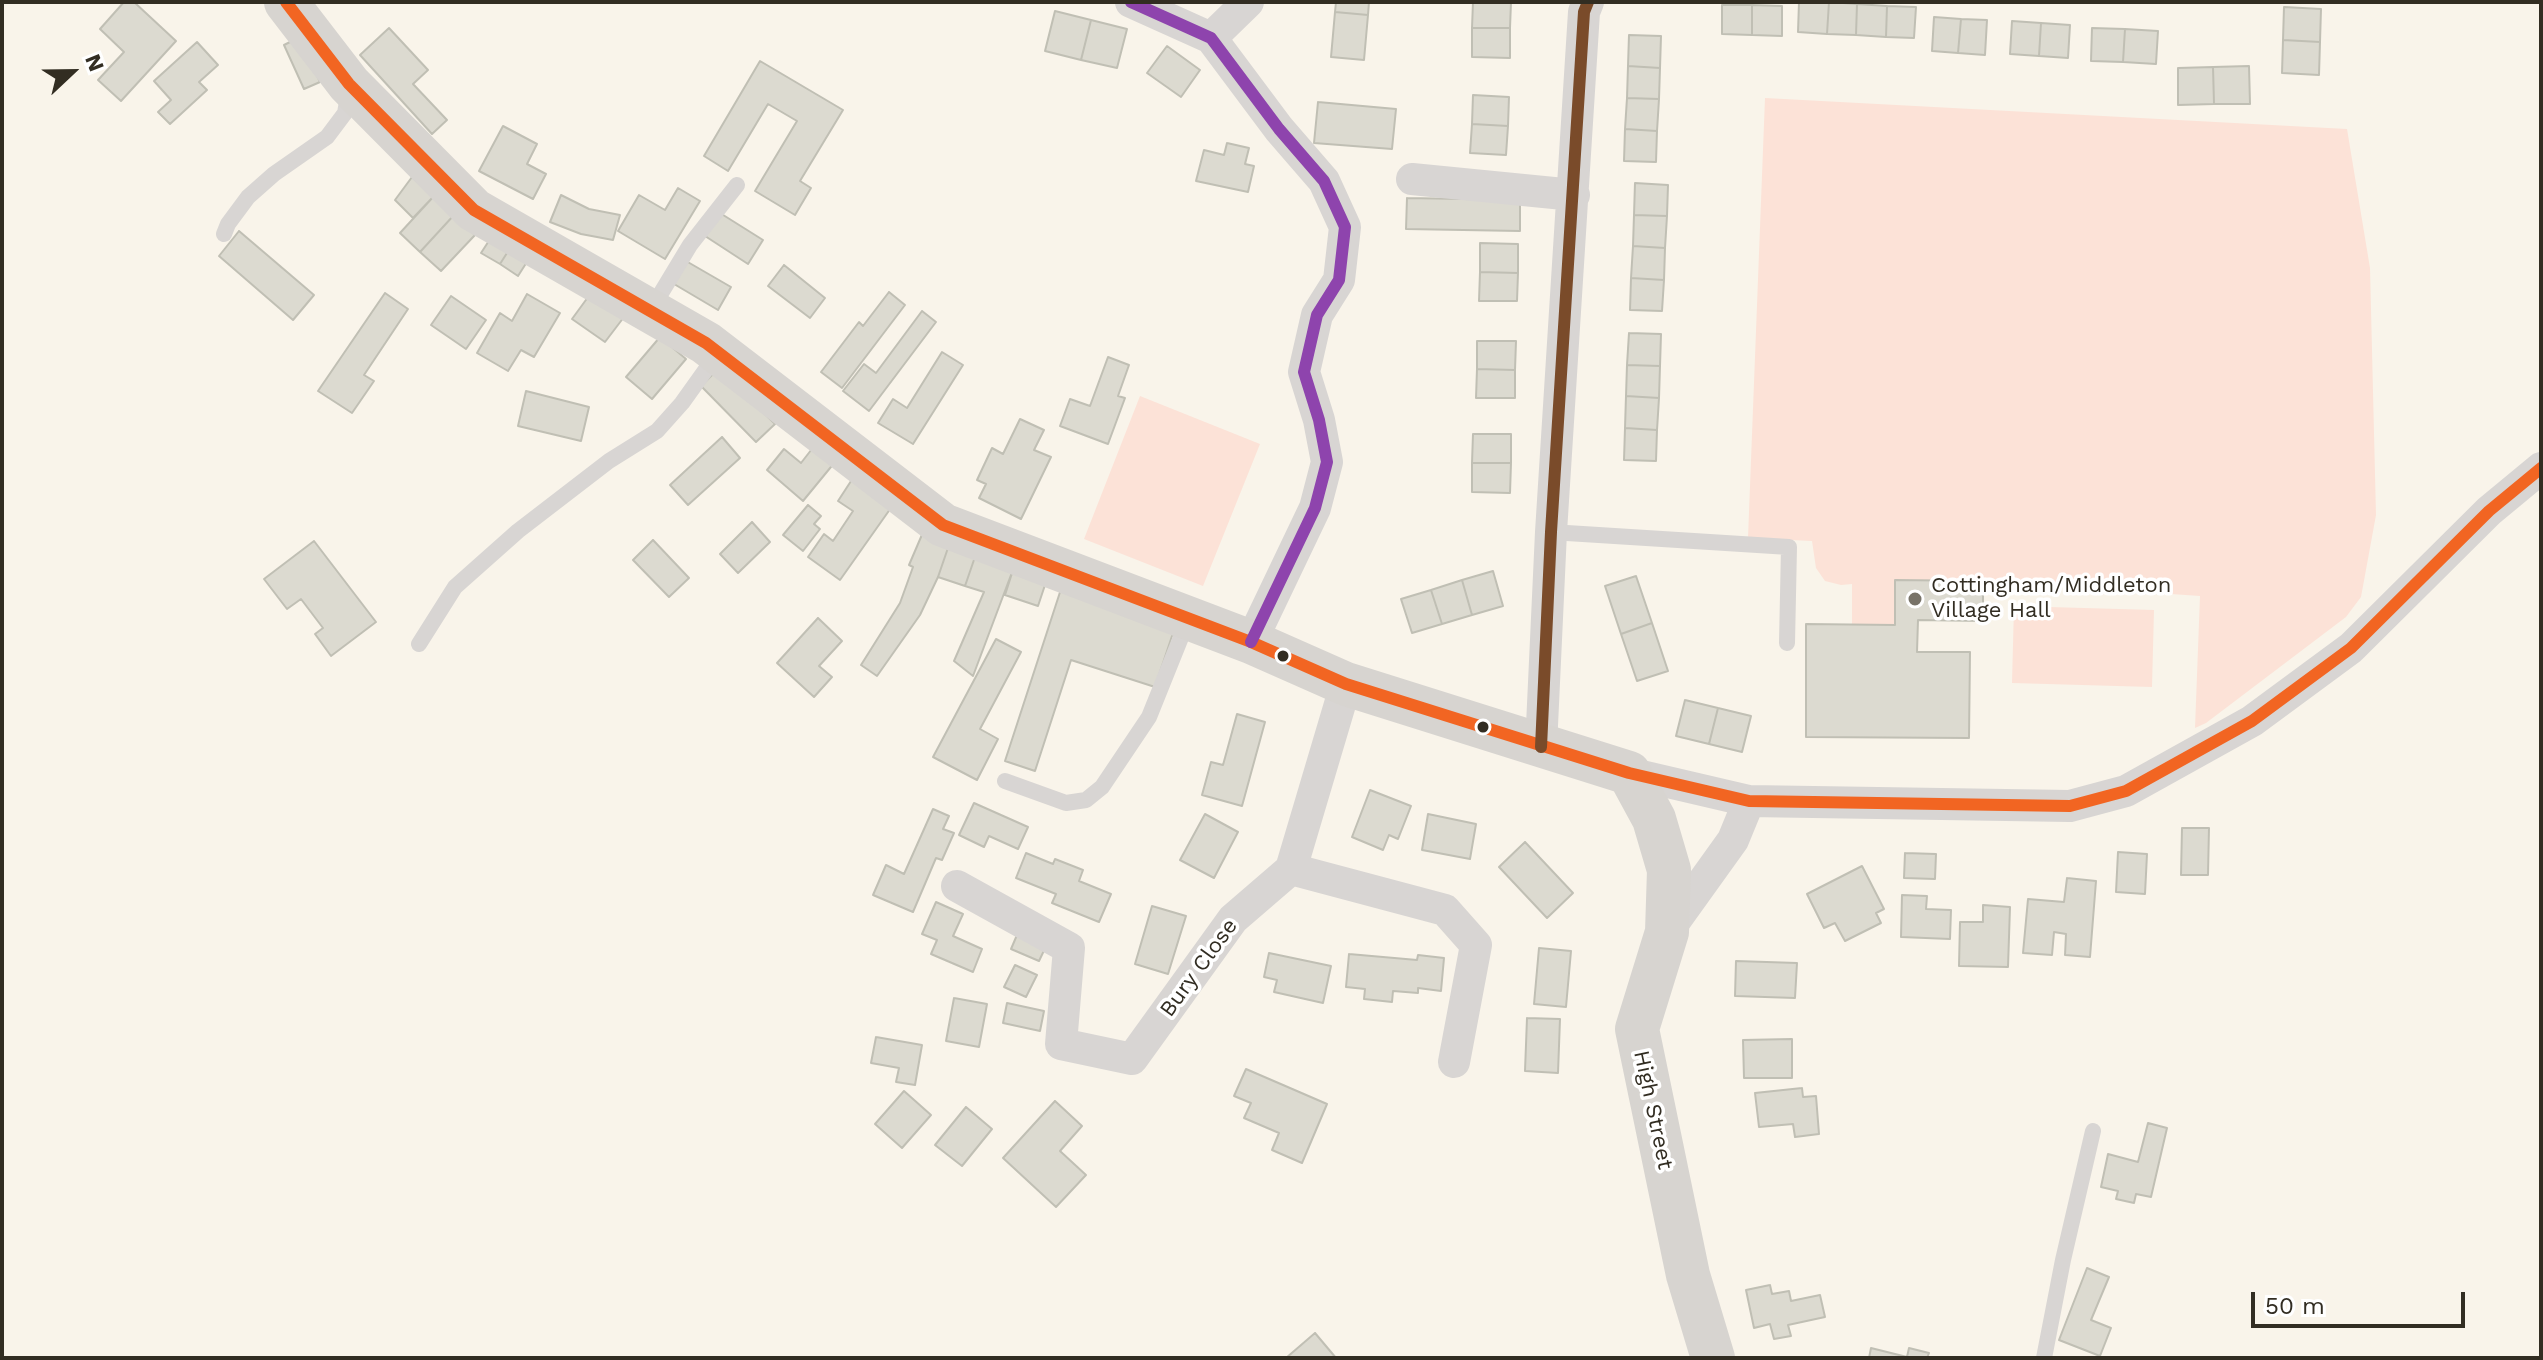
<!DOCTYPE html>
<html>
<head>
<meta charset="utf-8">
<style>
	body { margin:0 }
	#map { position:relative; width:2543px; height:1360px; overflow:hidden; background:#f9f4ea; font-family:"Work Sans",sans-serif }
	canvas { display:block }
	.frame { position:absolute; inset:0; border:4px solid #322d22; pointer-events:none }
	.north { position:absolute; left:32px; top:32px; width:80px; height:80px; -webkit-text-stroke:6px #fff; paint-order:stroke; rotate:68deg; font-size:22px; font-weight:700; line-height:32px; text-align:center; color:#322d22 }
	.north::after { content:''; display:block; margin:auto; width:28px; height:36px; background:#322d22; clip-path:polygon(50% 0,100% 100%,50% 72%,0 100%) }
	.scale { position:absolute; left:2251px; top:1292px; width:214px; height:36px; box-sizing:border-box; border:4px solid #322d22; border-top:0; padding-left:10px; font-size:24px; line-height:28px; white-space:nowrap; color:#322d22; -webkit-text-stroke:6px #fff; paint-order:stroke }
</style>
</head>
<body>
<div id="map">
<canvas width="2543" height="1360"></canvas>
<div class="frame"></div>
<div class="north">N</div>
<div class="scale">50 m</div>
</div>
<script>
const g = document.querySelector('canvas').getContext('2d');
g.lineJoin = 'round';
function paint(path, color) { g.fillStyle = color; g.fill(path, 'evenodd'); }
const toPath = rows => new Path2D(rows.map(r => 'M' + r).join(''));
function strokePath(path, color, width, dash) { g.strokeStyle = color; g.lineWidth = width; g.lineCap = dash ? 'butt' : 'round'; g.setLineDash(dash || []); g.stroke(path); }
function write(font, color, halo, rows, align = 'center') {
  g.font = font + ' "Work Sans",sans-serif'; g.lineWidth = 7; g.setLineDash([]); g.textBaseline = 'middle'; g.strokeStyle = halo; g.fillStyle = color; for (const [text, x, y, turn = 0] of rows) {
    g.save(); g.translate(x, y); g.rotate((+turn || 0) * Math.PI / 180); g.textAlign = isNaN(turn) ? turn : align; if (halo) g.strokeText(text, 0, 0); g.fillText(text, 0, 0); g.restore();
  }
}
const green = toPath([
	[1765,98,2347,129,2370,268,2376,515,2361,597,2346,617,2206,723,2195,728,2200,596,1983,581,1896,580,1895,625,1852,624,1852,584,1841,585,1825,581,1816,568,1812,541,1748,538],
	[1140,396,1260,444,1203,586,1084,539],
	[2014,606,2154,610,2152,687,2012,683]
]);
const building = toPath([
	[124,2,134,2,176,41,121,101,98,80,124,52,100,29,124,2],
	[1336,2,1369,2,1368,15,1335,12,1336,2],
	[1473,2,1511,2,1510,28,1472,28,1473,2],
	[1799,2,1829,2,1827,34,1798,32,1799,2],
	[1829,2,1857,4,1856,35,1827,34,1829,2],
	[1857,4,1887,6,1886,37,1856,35,1857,4],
	[1722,5,1752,5,1752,35,1722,34,1722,5],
	[1752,5,1782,6,1782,36,1752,35,1752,5],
	[1887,6,1916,7,1914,38,1886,37,1887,6],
	[2284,7,2321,9,2320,42,2283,40,2284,7],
	[1055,11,1091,20,1081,60,1045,51,1055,11],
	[1335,12,1368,15,1364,60,1331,57,1335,12],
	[1934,17,1961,19,1958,53,1932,51,1934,17],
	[1961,19,1987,20,1985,55,1958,53,1961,19],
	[1091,20,1127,29,1117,68,1081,60,1091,20],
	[2012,21,2041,23,2039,56,2010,54,2012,21],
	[2041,23,2070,25,2068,58,2039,56,2041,23],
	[389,28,428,70,413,84,447,120,432,134,360,55,389,28],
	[1472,28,1510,28,1510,58,1472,57,1472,28],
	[2092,28,2125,29,2123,62,2091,61,2092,28],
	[2125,29,2158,31,2156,64,2123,62,2125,29],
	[1629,35,1661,36,1660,68,1628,66,1629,35],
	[300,37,320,82,304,89,284,45,300,37],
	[2283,40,2320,42,2319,75,2282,73,2283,40],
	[197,42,218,65,199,82,207,90,170,124,158,112,171,100,154,81,197,42],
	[1167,46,1200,70,1181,97,1147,73,1167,46],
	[760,61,843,110,800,181,811,188,795,215,755,191,797,121,768,104,728,171,704,156,760,61],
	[1628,66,1660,68,1659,99,1627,98,1628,66],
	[2249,66,2250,104,2214,104,2213,67,2249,66],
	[2213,67,2214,104,2178,105,2178,68,2213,67],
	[1473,95,1509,97,1508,126,1472,124,1473,95],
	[1627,98,1659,99,1657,131,1625,129,1627,98],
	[1318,102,1396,109,1392,149,1314,143,1318,102],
	[1472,124,1508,126,1506,155,1470,153,1472,124],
	[503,126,537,144,527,164,546,174,533,199,479,171,503,126],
	[1625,129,1657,131,1656,162,1624,161,1625,129],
	[1227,143,1249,148,1245,164,1254,166,1248,192,1196,181,1204,150,1224,155,1227,143],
	[412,177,434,196,413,218,395,200,412,177],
	[1635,183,1668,185,1667,216,1634,215,1635,183],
	[678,188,700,201,665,259,618,231,639,195,665,210,678,188],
	[561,195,589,209,620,215,613,240,581,234,550,222,561,195],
	[434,196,454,215,420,252,400,233,434,196],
	[1407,198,1520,200,1520,231,1406,229,1407,198],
	[720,213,763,240,748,264,705,236,720,213],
	[454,215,475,235,441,271,420,252,454,215],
	[1634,215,1667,216,1665,248,1633,246,1634,215],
	[496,230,514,242,500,264,481,253,496,230],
	[239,231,314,295,293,320,219,256,239,231],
	[514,242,532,254,518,276,500,264,514,242],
	[1480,243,1518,244,1518,273,1480,272,1480,243],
	[1633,246,1665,248,1664,280,1631,278,1633,246],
	[686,261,731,287,718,310,674,284,686,261],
	[784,265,825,298,810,318,768,286,784,265],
	[1480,272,1518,273,1517,301,1479,301,1480,272],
	[1631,278,1664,280,1662,311,1630,310,1631,278],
	[889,292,905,305,842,388,821,372,859,322,863,326,889,292],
	[385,293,408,309,364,375,374,381,352,413,318,391,385,293],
	[591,293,624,317,605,342,572,319,591,293],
	[527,294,560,313,534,357,521,350,508,371,477,353,500,313,512,321,527,294],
	[451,296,486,320,466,349,431,325,451,296],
	[922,311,936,322,869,411,843,391,864,364,876,373,922,311],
	[1629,333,1661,334,1660,366,1627,365,1629,333],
	[660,337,686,359,652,399,626,377,660,337],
	[1477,341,1516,341,1515,370,1477,369,1477,341],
	[942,352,963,365,913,444,878,423,893,399,907,408,942,352],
	[1108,357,1129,365,1118,396,1125,398,1108,444,1060,426,1070,399,1090,406,1108,357],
	[1627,365,1660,366,1659,398,1626,396,1627,365],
	[719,368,775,424,756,442,701,386,719,368],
	[1477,369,1515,370,1515,398,1476,398,1477,369],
	[526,391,589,407,581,441,518,426,526,391],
	[1626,396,1659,398,1657,430,1625,428,1626,396],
	[1020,419,1044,430,1034,450,1051,457,1021,519,979,498,986,484,977,480,992,448,1003,454,1020,419],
	[1625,428,1657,430,1656,461,1624,460,1625,428],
	[1473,434,1511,434,1511,463,1472,463,1473,434],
	[722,437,740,458,688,505,670,485,722,437],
	[815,445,835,462,803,501,767,470,784,449,801,463,815,445],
	[1472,463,1511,463,1510,493,1472,492,1472,463],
	[853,478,893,505,840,580,808,557,824,534,833,541,853,511,838,501,853,478],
	[808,505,821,516,814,524,820,529,803,551,783,535,808,505],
	[752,522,770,542,738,573,720,554,752,522],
	[924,530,949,545,938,577,920,615,877,676,861,665,900,603,913,567,909,565,924,530],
	[653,540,689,578,669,597,633,560,653,540],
	[314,541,376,622,331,656,315,634,323,628,301,599,287,609,264,579,314,541],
	[949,545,976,554,965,586,938,577,949,545],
	[976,554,1014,567,973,676,954,661,984,592,965,586,976,554],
	[1014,567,1047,579,1038,606,1005,595,1014,567],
	[1493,571,1503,606,1472,615,1462,580,1493,571],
	[1636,576,1652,623,1621,634,1605,586,1636,576],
	[1462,580,1472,615,1442,624,1431,590,1462,580],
	[1895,580,1983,581,1983,621,1918,620,1917,652,1970,652,1969,738,1806,737,1806,624,1895,625,1895,580],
	[1062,586,1176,624,1155,687,1071,660,1035,771,1005,761,1062,586],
	[1431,590,1442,624,1412,633,1401,599,1431,590],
	[818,618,842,641,819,666,832,677,814,697,777,663,818,618],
	[1652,623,1668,671,1637,681,1621,634,1652,623],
	[996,639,1021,652,980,729,998,739,977,780,933,757,996,639],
	[1685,700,1718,708,1709,744,1676,736,1685,700],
	[1718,708,1751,716,1742,752,1709,744,1718,708],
	[1237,714,1265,722,1242,806,1202,795,1211,762,1223,765,1237,714],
	[1370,790,1411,806,1398,839,1389,835,1383,850,1352,837,1370,790],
	[974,803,1028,827,1018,849,989,836,984,847,959,835,974,803],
	[933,809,949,816,943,829,954,833,942,860,936,858,913,912,873,895,886,865,904,874,933,809],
	[1205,814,1238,832,1214,878,1180,860,1205,814],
	[1428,814,1476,824,1470,859,1422,850,1428,814],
	[2182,828,2209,828,2208,875,2181,875,2182,828],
	[1525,842,1573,893,1547,918,1499,867,1525,842],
	[2118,852,2147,854,2145,894,2116,892,2118,852],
	[1026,853,1053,864,1055,859,1083,870,1079,881,1111,894,1099,922,1052,903,1056,894,1016,878,1026,853],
	[1905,853,1936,854,1935,879,1904,878,1905,853],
	[1862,866,1884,909,1876,913,1881,923,1845,941,1835,923,1824,928,1807,894,1862,866],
	[2067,878,2096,881,2090,957,2065,955,2066,934,2054,932,2052,955,2023,953,2028,899,2064,902,2067,878],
	[1902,895,1927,896,1926,909,1951,910,1950,939,1901,937,1902,895],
	[936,902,963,914,953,936,982,949,973,972,931,954,937,940,922,934,936,902],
	[1983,905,2010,907,2008,967,1959,966,1960,922,1983,922,1983,905],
	[1152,906,1186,916,1168,974,1135,964,1152,906],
	[1020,928,1049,940,1039,961,1011,949,1020,928],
	[1539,948,1571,951,1566,1007,1534,1004,1539,948],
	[1269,953,1331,966,1323,1003,1274,992,1277,980,1264,977,1269,953],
	[1349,954,1417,960,1418,955,1444,958,1441,991,1418,988,1418,993,1393,991,1392,1002,1364,999,1365,989,1346,987,1349,954],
	[1736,961,1797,963,1795,998,1735,996,1736,961],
	[1015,965,1037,975,1026,997,1004,987,1015,965],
	[954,998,987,1004,979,1047,946,1041,954,998],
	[1007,1003,1044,1011,1040,1031,1003,1023,1007,1003],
	[1527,1018,1560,1019,1558,1073,1525,1071,1527,1018],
	[876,1037,922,1045,915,1085,896,1082,899,1068,871,1063,876,1037],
	[1792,1039,1792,1078,1744,1078,1743,1040,1792,1039],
	[1246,1069,1327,1104,1302,1163,1272,1150,1279,1133,1244,1118,1251,1103,1234,1096,1246,1069],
	[1802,1088,1803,1097,1816,1096,1819,1134,1795,1137,1793,1124,1759,1127,1755,1093,1802,1088],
	[904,1091,931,1115,902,1148,875,1124,904,1091],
	[1055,1101,1082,1126,1060,1151,1086,1175,1056,1207,1003,1158,1055,1101],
	[966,1107,992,1129,962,1166,935,1145,966,1107],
	[2148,1123,2167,1128,2151,1197,2136,1194,2134,1203,2116,1199,2118,1191,2101,1187,2108,1154,2138,1162,2148,1123],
	[2087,1268,2109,1277,2091,1320,2111,1328,2100,1356,2059,1340,2087,1268],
	[1770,1285,1772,1294,1789,1291,1791,1301,1820,1295,1825,1317,1788,1325,1791,1336,1774,1339,1770,1324,1754,1328,1746,1290,1770,1285],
	[1315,1333,1336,1358,1286,1358,1315,1333],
	[1871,1348,1907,1357,1909,1348,1929,1353,1927,1358,1869,1358,1871,1348]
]);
const lane = toPath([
	[224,234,228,224,248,197,274,174,327,137,345,113,349,90],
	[652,308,690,245,737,185],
	[1551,532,1789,547,1787,643],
	[419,644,455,587,518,531,609,461,657,431,682,403,717,354],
	[1005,781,1066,803,1086,800,1102,787,1149,717,1188,620],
	[2044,1358,2063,1260,2093,1131]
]);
const street = toPath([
	[1131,2,1211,38,1279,129,1324,181,1345,227,1339,280,1317,315,1304,372,1319,420,1327,462,1315,508,1251,642],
	[1211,38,1248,2],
	[1412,179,1574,195],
	[1541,747,1551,532,1584,12,1588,2],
	[1629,773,1749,801,2070,806,2126,791,2252,721,2351,648,2489,511,2541,468],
	[1291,869,1445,910,1476,945,1454,1062],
	[957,886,1069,948,1061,1044,1132,1059,1233,919,1291,869,1346,684],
	[1667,932,1733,840,1749,801]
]);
const secondary = toPath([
	[286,2,349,84,474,210,706,343,943,525,1251,642,1346,684,1629,773,1654,819,1669,870,1667,932,1637,1029,1688,1275,1713,1358]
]);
const bus1 = toPath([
	[286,2,349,84,474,210,706,343,943,525,1251,642,1346,684,1629,773,1749,801,2070,806,2126,791,2252,721,2351,648,2489,511,2541,468]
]);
const bus2 = toPath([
	[1131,2,1211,38,1279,129,1324,181,1345,227,1339,280,1317,315,1304,372,1319,420,1327,462,1315,508,1251,642]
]);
const bus3 = toPath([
	[1541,747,1551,532,1584,12,1588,2]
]);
const markers = [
	[1915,599,8,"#787368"],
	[1283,656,7,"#322d22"],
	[1483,727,7,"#322d22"]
];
const poiNames = [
	["Cottingham/Middleton",1931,586],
	["Village Hall",1931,611]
];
const streetNames = [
	["Bury Close",1199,968,-54],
	["High Street",1653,1110,78]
];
paint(green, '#fce2d7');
paint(building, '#dcdad0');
strokePath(building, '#c0bfb4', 2);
strokePath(lane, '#d8d5d3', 16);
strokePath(street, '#d8d5d3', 32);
strokePath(secondary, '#d7d4d0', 44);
strokePath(bus1, '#f26522', 12);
strokePath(bus2, '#8e44ad', 12);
strokePath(bus3, '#7a4b2a', 12);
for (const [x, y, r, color] of markers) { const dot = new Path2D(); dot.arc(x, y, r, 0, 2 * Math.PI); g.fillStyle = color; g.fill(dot); strokePath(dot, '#fff', 3); }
write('22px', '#322d22', '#fff', poiNames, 'left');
write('22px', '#322d22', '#fff', streetNames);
</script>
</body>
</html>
